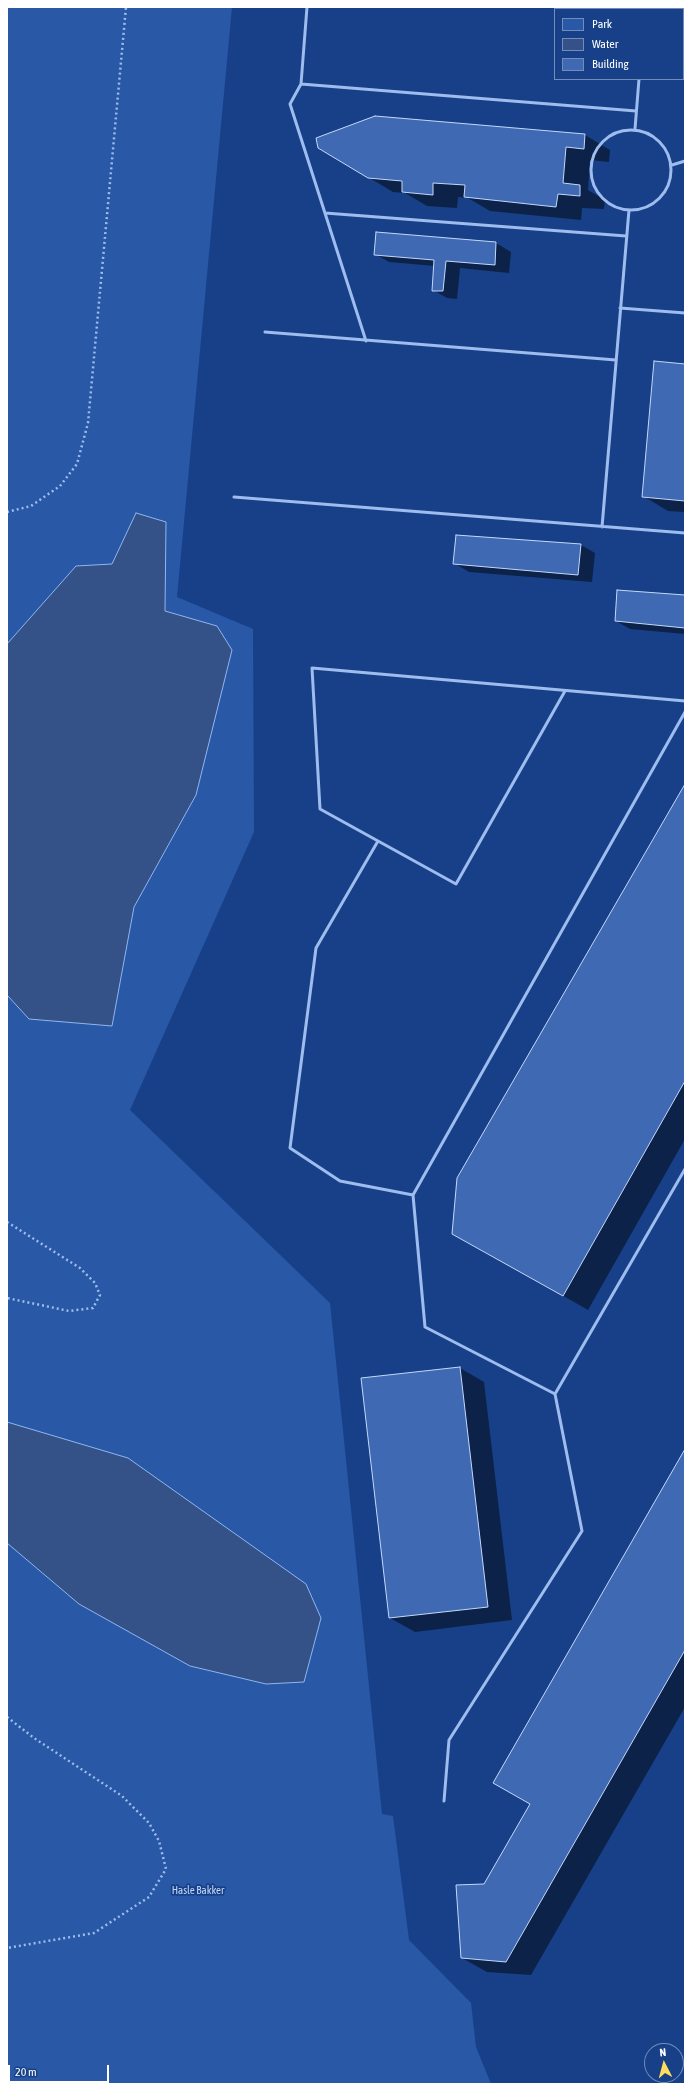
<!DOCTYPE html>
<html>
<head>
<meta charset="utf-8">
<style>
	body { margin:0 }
	#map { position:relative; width:692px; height:2091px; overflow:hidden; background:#174088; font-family:"Asap Condensed",sans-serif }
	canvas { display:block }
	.frame { position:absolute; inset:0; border:8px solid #fff; pointer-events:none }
	.legend { position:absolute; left:554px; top:8px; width:130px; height:72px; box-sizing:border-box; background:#174088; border:1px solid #748cb8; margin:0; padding:5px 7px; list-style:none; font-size:12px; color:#fff }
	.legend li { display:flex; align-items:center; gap:8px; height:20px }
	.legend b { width:20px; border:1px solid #748cb8 }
	.north { position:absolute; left:644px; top:2043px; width:40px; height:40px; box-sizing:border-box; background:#174088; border:1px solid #748cb8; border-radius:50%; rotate:354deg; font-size:11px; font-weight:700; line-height:16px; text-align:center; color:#fff }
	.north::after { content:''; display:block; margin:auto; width:14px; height:18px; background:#ffdc5b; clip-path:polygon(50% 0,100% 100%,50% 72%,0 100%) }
	.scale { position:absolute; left:8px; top:2065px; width:101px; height:18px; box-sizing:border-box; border:2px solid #fff; border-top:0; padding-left:5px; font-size:12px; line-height:14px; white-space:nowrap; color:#fff; -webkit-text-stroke:3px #174088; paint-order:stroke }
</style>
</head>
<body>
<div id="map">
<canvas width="692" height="2091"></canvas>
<div class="frame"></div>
<ul class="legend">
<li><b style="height:11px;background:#2958a6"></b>Park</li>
<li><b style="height:11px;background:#345288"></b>Water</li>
<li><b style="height:11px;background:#3f69b2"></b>Building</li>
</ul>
<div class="north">N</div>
<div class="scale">20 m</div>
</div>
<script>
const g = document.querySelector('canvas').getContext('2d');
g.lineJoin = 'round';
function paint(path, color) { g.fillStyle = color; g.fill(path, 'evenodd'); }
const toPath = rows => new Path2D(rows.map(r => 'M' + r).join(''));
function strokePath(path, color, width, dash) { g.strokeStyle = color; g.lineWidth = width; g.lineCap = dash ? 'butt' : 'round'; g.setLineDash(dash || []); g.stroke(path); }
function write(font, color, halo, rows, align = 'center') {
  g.font = font + ' "Asap Condensed",sans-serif'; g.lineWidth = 3.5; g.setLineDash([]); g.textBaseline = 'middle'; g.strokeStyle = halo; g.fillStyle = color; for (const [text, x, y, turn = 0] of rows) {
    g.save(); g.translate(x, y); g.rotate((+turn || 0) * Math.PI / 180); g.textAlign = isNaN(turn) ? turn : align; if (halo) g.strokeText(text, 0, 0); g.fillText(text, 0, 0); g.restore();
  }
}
const green = toPath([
	[7,7,232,7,177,597,253,629,254,832,130,1110,330,1303,382,1814,393,1816,409,1940,471,2003,476,2047,491,2084,7,2084]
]);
const water = toPath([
	[136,513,166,522,165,611,217,626,232,650,196,795,134,907,112,1026,29,1019,7,995,7,644,76,566,112,564,136,513],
	[7,1422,128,1458,306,1584,321,1618,304,1682,266,1684,190,1666,79,1604,7,1543,7,1422]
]);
const shadow = toPath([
	[375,117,585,135,610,150,609,162,590,160,588,190,605,200,604,209,582,208,581,220,490,211,468,198,458,197,457,208,427,206,405,193,393,192,368,177],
	[377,233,496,243,511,252,509,273,460,268,457,299,447,298,433,290,435,266,389,262,375,254],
	[685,365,685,512,668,511,643,496],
	[581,545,595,553,592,582,469,572,454,563],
	[685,596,685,634,630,629,616,621],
	[685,786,685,1139,588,1310,453,1233],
	[460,1368,484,1382,512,1620,415,1632,390,1618],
	[685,1451,685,1707,531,1975,487,1972,462,1958,485,1885,531,1804]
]);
const building = toPath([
	[375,116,585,134,584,149,566,147,563,183,580,185,580,196,558,194,556,207,464,197,465,185,433,183,433,195,402,192,402,181,368,178,318,148,316,138,375,116],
	[376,232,496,242,495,265,446,261,443,291,432,291,434,260,374,255,376,232],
	[654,361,685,364,685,501,642,497,654,361],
	[456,535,581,544,578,575,453,564,456,535],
	[617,590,685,595,685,628,615,621,617,590],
	[685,784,685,1081,563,1296,452,1234,457,1178,685,784],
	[460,1367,488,1607,389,1618,361,1378,460,1367],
	[685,1449,685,1650,506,1962,461,1958,456,1885,484,1884,530,1804,493,1783,685,1449]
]);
const path = toPath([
	[7,512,31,506,60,486,77,464,88,423,126,7],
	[7,1222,80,1268,95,1283,100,1295,93,1308,69,1311,7,1298],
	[7,1717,34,1738,122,1796,149,1823,159,1841,166,1869,149,1897,94,1933,7,1948]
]);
const lane = toPath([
	[307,7,301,84,290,104,366,341],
	[301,84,636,111],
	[635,129,639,79],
	'591 170a40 40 0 1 1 80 0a40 40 0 1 1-80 0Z',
	[672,165,685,161],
	[325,213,626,236],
	[620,308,685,313],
	[265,332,616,360],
	[234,497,685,533],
	[602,527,629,210],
	[565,691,456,884,320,809,312,668,685,701],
	[685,712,413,1195,425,1327,555,1394,685,1169],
	[378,841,316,948,290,1148,340,1181,413,1195],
	[444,1801,449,1740,582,1531,555,1394]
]);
const parkNames = [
	["Hasle Bakker",198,1891]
];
paint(green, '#2958a6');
paint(water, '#345288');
strokePath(water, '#90b6f1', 1);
paint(shadow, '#0007');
paint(building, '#3f69b2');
strokePath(building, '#c4d8fa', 1);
strokePath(path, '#9ebcee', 2.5, [2, 3]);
strokePath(lane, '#9ebcee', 3);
write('11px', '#c4d8fa', '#174088', parkNames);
</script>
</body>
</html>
